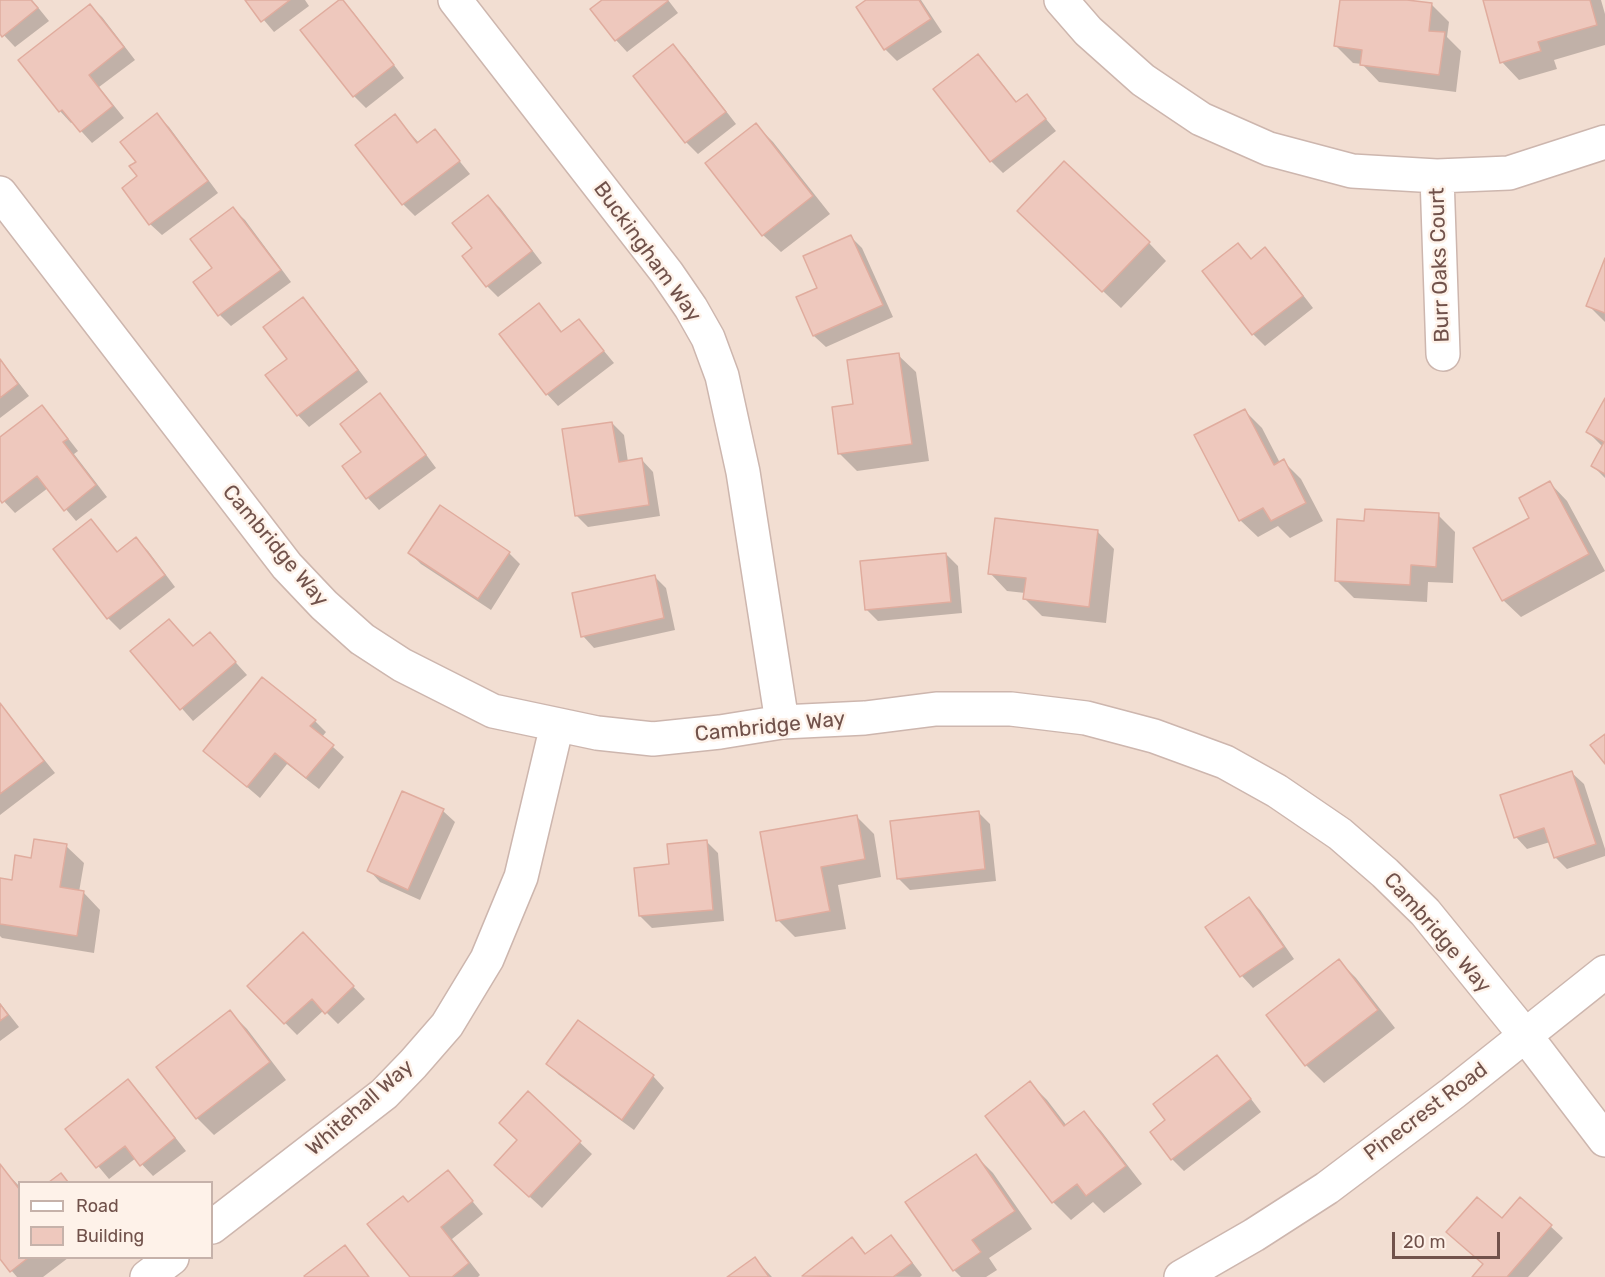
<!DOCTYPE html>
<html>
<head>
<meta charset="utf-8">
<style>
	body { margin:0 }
	#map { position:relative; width:1605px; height:1277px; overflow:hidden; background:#fbeee4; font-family:Rubik,sans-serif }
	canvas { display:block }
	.legend { position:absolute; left:18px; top:1181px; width:195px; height:78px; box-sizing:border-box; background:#fef2e9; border:2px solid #c6b2aa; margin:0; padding:8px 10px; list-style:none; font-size:18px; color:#71524b }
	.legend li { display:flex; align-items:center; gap:12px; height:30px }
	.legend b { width:30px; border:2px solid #c6b2aa }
	.scale { position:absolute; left:1392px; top:1232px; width:108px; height:27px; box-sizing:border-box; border:3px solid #71524b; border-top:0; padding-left:8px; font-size:18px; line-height:21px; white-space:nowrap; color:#71524b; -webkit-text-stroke:4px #fef2e9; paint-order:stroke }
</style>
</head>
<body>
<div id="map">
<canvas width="1605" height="1277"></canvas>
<ul class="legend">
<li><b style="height:8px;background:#fff"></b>Road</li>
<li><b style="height:16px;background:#eec8bd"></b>Building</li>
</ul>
<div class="scale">20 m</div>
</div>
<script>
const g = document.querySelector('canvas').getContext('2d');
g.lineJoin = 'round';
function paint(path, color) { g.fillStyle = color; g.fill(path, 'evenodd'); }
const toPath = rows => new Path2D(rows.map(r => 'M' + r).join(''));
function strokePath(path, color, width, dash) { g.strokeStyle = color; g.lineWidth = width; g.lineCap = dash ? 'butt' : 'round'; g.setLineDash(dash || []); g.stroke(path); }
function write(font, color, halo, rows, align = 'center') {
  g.font = font + ' Rubik,sans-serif'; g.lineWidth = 5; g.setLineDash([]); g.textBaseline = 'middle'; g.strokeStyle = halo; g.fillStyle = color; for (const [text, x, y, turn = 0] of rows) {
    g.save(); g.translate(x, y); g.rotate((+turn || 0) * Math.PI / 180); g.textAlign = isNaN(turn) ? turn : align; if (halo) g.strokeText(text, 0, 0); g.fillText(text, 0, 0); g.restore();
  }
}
const residential = toPath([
	[0,0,1605,0,1605,1277,0,1277],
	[20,1182,212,1182,212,1258,20,1258]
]);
const shadow = toPath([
	[0,0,32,0,49,21,15,47,0,31],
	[247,0,305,0,309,6,274,32],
	[341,0,353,12,404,78,366,108,354,96],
	[604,0,668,0,678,13,627,52,616,40],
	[869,0,921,0,942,32,897,61,885,49,858,7],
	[1341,0,1395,0,1432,5,1449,22,1447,37,1461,51,1456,92,1379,82,1362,64,1353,63,1336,46],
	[1484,0,1601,0,1605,14,1605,45,1554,60,1557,69,1519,80,1502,62],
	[90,6,102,17,135,60,99,87,124,118,92,143,73,122,71,123,60,111],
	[673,46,685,58,736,124,698,154,686,142,635,76],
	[978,56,990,68,1017,103,1027,96,1056,131,1003,173,991,161,935,89],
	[157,115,169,127,218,193,162,235,150,224,138,162],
	[395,116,419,143,435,131,470,174,415,216,403,204,357,145],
	[756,125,773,142,830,214,781,252,763,235,707,163],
	[488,197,500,208,542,263,498,297,487,286],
	[233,209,245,220,291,282,231,326,220,315,196,283,214,269],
	[1036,228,1149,243,1166,261,1121,308],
	[850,236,862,248,893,317,826,347,814,336,819,288],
	[1238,245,1252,260,1265,249,1277,261,1313,308,1265,346,1253,334],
	[1605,263,1605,322,1588,305],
	[302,299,314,311,368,382,309,427,298,415,289,359],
	[539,305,563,333,579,321,614,363,558,406,547,394],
	[898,355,916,372,929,461,857,471,840,454],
	[0,359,29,396,0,418],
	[380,395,391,407,436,468,379,510,368,498,344,467,363,452],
	[1605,401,1605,478,1593,466,1603,447,1588,432],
	[42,407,53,419,78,451,74,454,107,497,76,521,48,488,15,513,0,497,0,439],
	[1245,411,1262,428,1280,463,1283,461,1301,479,1323,521,1290,538,1278,526,1258,537,1240,520],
	[612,423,624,435,628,462,642,460,653,472,660,516,588,527,576,515],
	[1550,483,1567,501,1605,571,1521,617,1503,600,1531,519],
	[1438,515,1455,532,1453,583,1428,582,1427,602,1354,598,1336,580,1366,522],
	[91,521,118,553,136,539,148,551,175,587,120,630,108,618],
	[1097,531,1114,549,1106,623,1042,616,1025,599,1025,593,1007,591,990,573],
	[410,553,509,553,520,564,491,610,421,564],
	[946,554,958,566,962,613,878,621,866,609],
	[654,576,666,588,675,630,594,648,583,636],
	[210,634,247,675,193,721,132,652,194,648],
	[0,705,55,773,0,815],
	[315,721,326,732,322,737,344,757,319,789,287,764,260,798,205,751],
	[1572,773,1584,784,1605,849,1605,856,1567,869,1555,857,1550,842,1527,849,1516,837],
	[443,811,455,822,420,900,380,882,369,870],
	[979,813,990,824,996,881,910,890,898,878],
	[856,816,874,834,881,877,838,885,846,929,795,937,778,920],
	[706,841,718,853,724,921,652,928,640,916,671,866],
	[66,846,84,863,79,892,83,892,100,910,94,953,2,938,0,936,0,879,13,881,32,859],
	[1249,899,1260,910,1294,959,1253,988,1242,976,1207,927],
	[315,946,365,999,338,1024,324,1010,297,1035,249,986],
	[1339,961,1356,978,1395,1028,1324,1083,1306,1065,1268,1015],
	[0,1003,19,1027,0,1041],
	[230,1012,247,1029,286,1080,214,1135,197,1118],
	[1216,1057,1228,1069,1261,1112,1184,1171,1172,1159,1152,1132,1167,1121],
	[548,1064,653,1076,664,1088,634,1130,559,1075],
	[128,1081,140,1093,186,1151,153,1176,136,1158,109,1179,67,1129],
	[1030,1083,1047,1100,1067,1126,1084,1113,1101,1131,1142,1184,1104,1213,1093,1202,1071,1220,1053,1202,987,1116],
	[528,1093,592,1154,542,1208,507,1176,519,1140],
	[976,1156,993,1173,1032,1229,989,1258,997,1270,986,1277,961,1277,954,1270],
	[0,1166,20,1187,20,1258,68,1258,43,1277,17,1277,0,1257],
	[448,1172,483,1214,452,1239,480,1275,478,1277,412,1277,409,1204],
	[1521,1199,1563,1238,1528,1277,1474,1277,1484,1265,1448,1232,1502,1221],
	[891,1237,902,1249,922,1275,920,1277,804,1276,852,1239,867,1255],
	[755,1259,772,1277,729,1277]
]);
const building = toPath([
	[0,0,31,0,38,8,2,37,0,34,0,0],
	[245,0,290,0,261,22,245,0],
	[339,0,343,0,394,65,353,97,300,30,339,0],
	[602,0,667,0,668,1,615,41,590,9,602,0],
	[866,0,919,0,931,19,884,50,856,7,866,0],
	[1340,0,1407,0,1432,3,1429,31,1445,32,1439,75,1360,65,1362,50,1334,46,1340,0],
	[1483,0,1590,0,1597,25,1538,42,1541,51,1500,63,1483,0],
	[90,4,124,47,89,75,113,106,80,132,62,110,59,112,18,60,90,4],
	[673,44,726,112,685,143,633,76,673,44],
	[978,54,1016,102,1027,94,1046,119,990,162,933,89,978,54],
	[157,113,208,181,149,225,122,188,137,176,129,166,136,162,120,142,157,113],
	[395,114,417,143,435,129,460,161,402,205,355,145,395,114],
	[756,123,813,196,762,236,705,163,756,123],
	[1064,161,1150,242,1102,292,1017,211,1064,161],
	[488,195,532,251,486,287,462,256,472,248,452,223,488,195],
	[233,207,281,270,218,316,193,282,212,268,190,239,233,207],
	[851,235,883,305,813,336,796,297,817,288,803,256,851,235],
	[1238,243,1251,259,1265,247,1303,296,1252,335,1202,271,1238,243],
	[1605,258,1605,313,1586,306,1605,258],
	[303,297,358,370,297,416,265,375,287,359,263,327,303,297],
	[539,303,561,332,579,319,604,351,546,395,499,334,539,303],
	[899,353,912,444,838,454,832,407,853,404,847,360,899,353],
	[0,359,18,384,0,398,0,359],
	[380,393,426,455,366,499,342,466,361,452,340,424,380,393],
	[1605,398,1605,474,1591,466,1604,442,1586,432,1605,398],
	[42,405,68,439,63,442,96,485,64,511,37,476,2,503,0,500,0,437,42,405],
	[1245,409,1274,465,1284,459,1306,503,1271,521,1263,508,1239,521,1194,435,1245,409],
	[612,422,619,462,642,458,649,505,575,516,562,429,612,422],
	[1550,481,1589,554,1502,601,1473,548,1529,518,1519,498,1550,481],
	[440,505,510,552,478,599,408,553,440,505],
	[1365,509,1439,513,1436,567,1411,565,1410,585,1335,581,1337,519,1364,521,1365,509],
	[995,518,1098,530,1089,607,1023,599,1026,578,988,574,995,518],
	[91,519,117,552,136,537,165,575,107,619,53,549,91,519],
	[946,553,951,602,865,610,860,561,946,553],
	[655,575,664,618,581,637,572,593,655,575],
	[169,619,193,646,210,632,236,662,180,710,130,651,169,619],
	[262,677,316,720,310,726,334,745,306,778,275,753,247,787,203,751,262,677],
	[0,703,44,761,0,794,0,703],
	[1605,734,1605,764,1590,745,1605,734],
	[1572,771,1596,844,1554,858,1544,828,1514,838,1500,795,1572,771],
	[402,791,444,809,408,890,367,871,402,791],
	[979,811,985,869,897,879,890,821,979,811],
	[857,815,865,859,821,867,830,911,776,921,760,832,857,815],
	[34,839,67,844,60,887,84,891,77,936,0,924,0,878,12,880,15,855,31,858,34,839],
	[707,840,713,910,639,916,634,868,669,864,667,844,707,840],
	[1249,897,1284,947,1240,977,1205,927,1249,897],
	[303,932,354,986,325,1014,312,999,284,1024,247,986,303,932],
	[1339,959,1378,1010,1305,1066,1266,1015,1339,959],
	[0,1004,8,1015,0,1021,0,1004],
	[230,1010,270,1062,196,1119,156,1067,230,1010],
	[578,1020,654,1075,622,1120,546,1064,578,1020],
	[1217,1055,1251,1099,1171,1160,1150,1132,1165,1120,1153,1104,1217,1055],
	[128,1079,175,1138,140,1166,125,1146,96,1168,65,1129,128,1079],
	[1030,1081,1064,1126,1084,1111,1126,1166,1086,1196,1077,1184,1052,1203,985,1116,1030,1081],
	[528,1091,581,1141,529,1197,494,1165,517,1140,499,1123,528,1091],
	[976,1154,1015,1211,972,1240,981,1252,953,1271,905,1202,976,1154],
	[0,1164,20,1190,20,1258,28,1258,10,1272,0,1259,0,1164],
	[448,1170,473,1201,441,1227,469,1263,452,1277,410,1277,367,1224,403,1196,408,1202,448,1170],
	[61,1173,68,1182,49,1182,61,1173],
	[1477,1197,1502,1218,1520,1197,1552,1225,1507,1277,1472,1277,1483,1264,1446,1232,1477,1197],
	[891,1235,912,1263,893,1277,802,1276,852,1237,865,1254,891,1235],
	[345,1245,369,1277,305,1277,304,1276,345,1245],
	[755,1257,769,1277,727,1277,755,1257]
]);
const minor = toPath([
	[455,0,667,273,691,308,708,338,722,376,743,472,782,722],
	[1061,0,1088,31,1143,80,1201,119,1269,149,1352,171,1437,176,1509,173,1605,142],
	[1437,176,1443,354],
	[0,193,287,566,324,605,362,639,402,665,493,711,597,733,653,739,720,732,782,722,865,718,936,709,1011,709,1086,718,1154,736,1225,762,1277,791,1340,834,1385,873,1425,912,1525,1035,1605,1140],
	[212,1227,384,1094,413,1064,447,1025,487,959,521,877,557,725],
	[147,1277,172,1258],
	[1181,1277,1254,1235,1327,1188,1453,1093,1605,972]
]);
const streetNames = [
	["Buckingham Way",647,252,54],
	["Burr Oaks Court",1440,265,-92],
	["Cambridge Way",275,546,50],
	["Cambridge Way",770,727,-6],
	["Cambridge Way",1437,933,49],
	["Whitehall Way",360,1108,-41],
	["Pinecrest Road",1426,1112,-37]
];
paint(residential, '#f2ded2');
paint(shadow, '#0003');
paint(building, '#eec8bd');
strokePath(building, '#e0ac9e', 1.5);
strokePath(minor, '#cdb6ae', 36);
strokePath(minor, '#fff', 33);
write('21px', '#71524b', '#fef2e9', streetNames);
</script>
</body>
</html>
